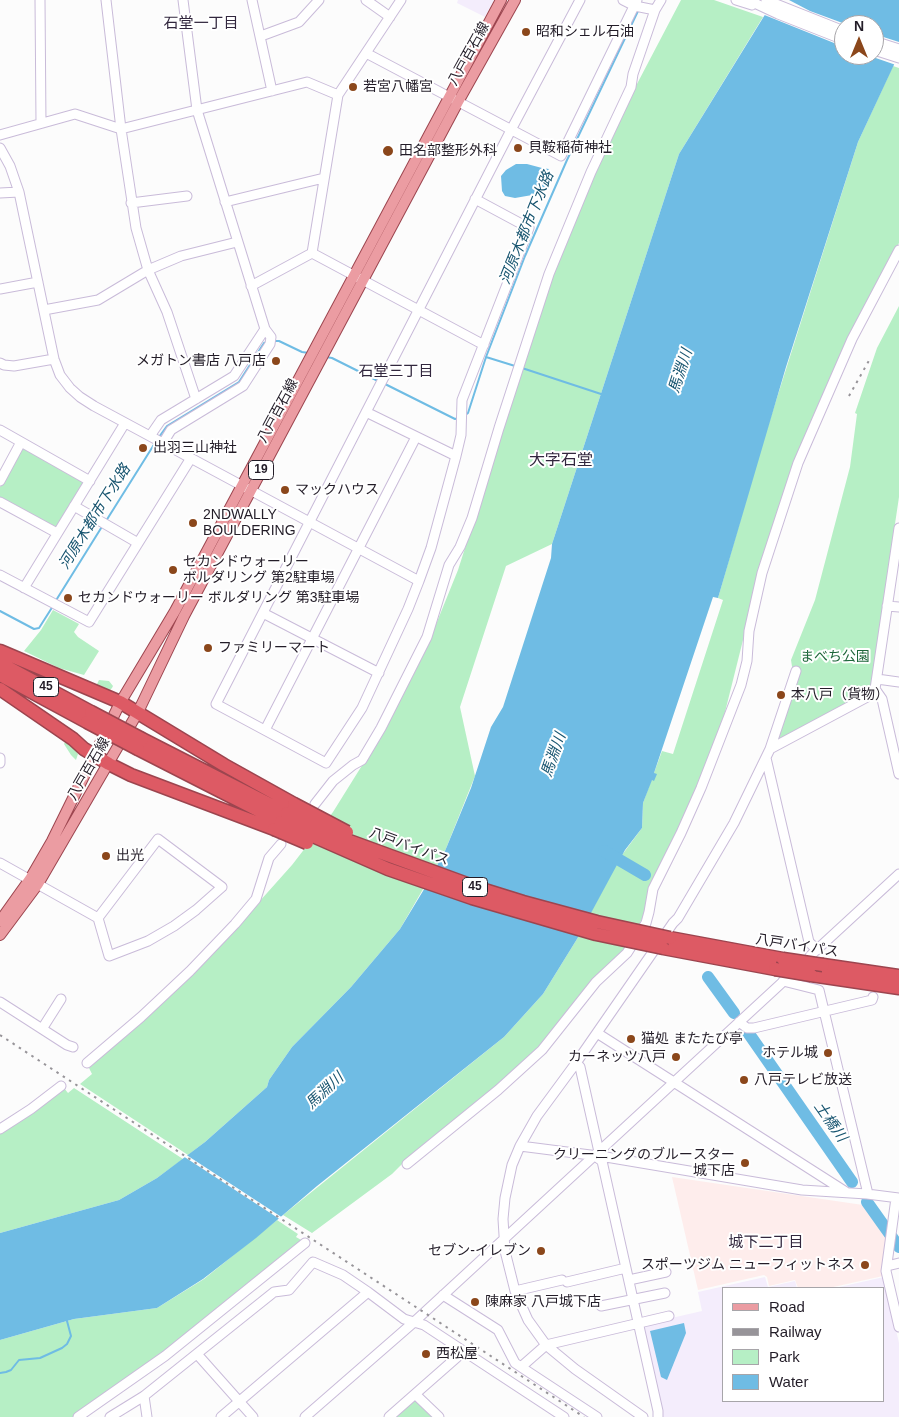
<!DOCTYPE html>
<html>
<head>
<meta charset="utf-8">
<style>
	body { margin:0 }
	#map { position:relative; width:899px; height:1417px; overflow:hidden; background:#fcfcfc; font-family:Arial,sans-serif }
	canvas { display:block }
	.legend { position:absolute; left:722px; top:1287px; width:162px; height:115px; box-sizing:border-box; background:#fff; border:1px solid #a7a5a9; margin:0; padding:6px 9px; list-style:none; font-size:15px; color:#231d28 }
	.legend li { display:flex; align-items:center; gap:10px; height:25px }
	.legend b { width:25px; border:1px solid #a7a5a9 }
	.north { position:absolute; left:834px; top:15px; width:50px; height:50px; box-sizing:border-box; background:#fff; border:1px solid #a7a5a9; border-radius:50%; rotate:0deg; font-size:14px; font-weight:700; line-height:20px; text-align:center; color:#231d28 }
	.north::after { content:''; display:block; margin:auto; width:18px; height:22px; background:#8b471b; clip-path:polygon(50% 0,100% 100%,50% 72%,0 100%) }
</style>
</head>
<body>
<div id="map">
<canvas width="899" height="1417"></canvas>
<ul class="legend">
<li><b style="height:6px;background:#eb9ca2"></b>Road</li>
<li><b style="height:6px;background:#979499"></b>Railway</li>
<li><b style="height:14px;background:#b6efc5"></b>Park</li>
<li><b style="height:14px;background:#6fbce4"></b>Water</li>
</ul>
<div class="north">N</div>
</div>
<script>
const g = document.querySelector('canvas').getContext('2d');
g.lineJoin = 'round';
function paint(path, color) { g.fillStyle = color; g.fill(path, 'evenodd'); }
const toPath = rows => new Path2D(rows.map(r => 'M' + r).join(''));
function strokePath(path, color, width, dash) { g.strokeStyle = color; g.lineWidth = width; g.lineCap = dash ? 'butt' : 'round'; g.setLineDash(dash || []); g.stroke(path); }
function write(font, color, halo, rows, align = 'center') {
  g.font = font + ' Arial,"Noto Sans JP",sans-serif'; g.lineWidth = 4; g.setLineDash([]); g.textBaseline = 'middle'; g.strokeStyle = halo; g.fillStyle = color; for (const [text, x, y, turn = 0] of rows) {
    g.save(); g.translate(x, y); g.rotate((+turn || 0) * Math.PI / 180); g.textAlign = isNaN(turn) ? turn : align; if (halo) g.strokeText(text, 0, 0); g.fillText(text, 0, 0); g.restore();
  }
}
const commercial = toPath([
	[672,1177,863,1205,888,1237,883,1276,829,1288,798,1288,795,1280,769,1286,767,1277,764,1275,698,1290]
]);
const built = toPath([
	[458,0,494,0,485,17,457,3],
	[765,1277,768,1287,795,1281,797,1288,723,1288,723,1401,883,1401,883,1288,835,1288,884,1277,899,1343,899,1417,660,1417,661,1403,641,1325,702,1311,698,1292]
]);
const green = toPath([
	[681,0,714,0,763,17,679,154,552,544,506,566,460,707,475,776,445,851,400,929,351,987,292,1047,269,1080,267,1087,205,1142,188,1155,80,1084,92,1074,89,1068,143,1020,217,949,292,865,333,812,371,751,412,677,428,644,458,570,551,279,594,176,627,103],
	[893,66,899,68,899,243,867,301,809,430,746,628,721,728,699,787,641,921,623,951,540,1048,497,1088,404,1162,392,1174,312,1233,283,1215,504,1037,543,994,577,939,619,859,642,828,643,803,662,751,673,754,723,600,718,598,762,445,858,142],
	[899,306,899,497,871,685,866,692,781,741,776,736,793,673,791,660,815,600,850,467,857,414,855,413,877,348],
	[22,446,85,482,57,529,0,497,0,487],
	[53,610,79,624,74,632,78,637,99,651,84,675,59,668,24,651,41,630],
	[99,680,109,681,113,686,112,688,110,690,96,686],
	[66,740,73,746,78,754,76,760,71,755,64,744],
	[64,1088,68,1093,74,1088,183,1159,157,1178,119,1200,0,1233,0,1132],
	[277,1220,298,1234,296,1237,303,1241,202,1323,100,1399,73,1417,0,1417,0,1340,74,1319,157,1308,204,1279],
	[416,1399,434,1417,393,1417]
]);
const water = toPath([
	[774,0,899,0,899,54,858,142,786,367,718,598,713,597,654,773,657,774,654,781,652,780,643,803,642,828,625,850,577,939,543,994,504,1037,317,1186,256,1238,203,1279,157,1308,74,1319,0,1340,0,1233,119,1200,157,1178,205,1142,267,1087,269,1080,292,1047,351,987,400,929,423,891,445,851,471,788,491,727,503,707,551,558,552,544,679,154],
	[844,25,874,25,874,55,844,55],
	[516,164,527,164,542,168,549,169,551,174,546,189,538,194,515,198,505,196,502,191,501,176,506,170],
	[684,1323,686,1333,667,1380,661,1377,650,1331]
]);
const pier = toPath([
	[771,0,789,0,810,11,848,25,844,25,844,47,762,14],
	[874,34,899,42,899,59,896,65,867,55,874,55],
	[185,1154,283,1218,281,1220,183,1156]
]);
const stream = toPath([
	[274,341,279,341,302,352,309,353],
	[326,357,332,358,378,381],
	[486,357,515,366],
	[522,368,601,394],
	[385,384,455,419,459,418],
	[464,416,468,413,486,357,525,256,567,160,638,11],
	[159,437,167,426,239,382,264,343,267,342],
	[106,521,155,443],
	[55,602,103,525],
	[0,611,34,629,39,628,53,606],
	[0,1373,6,1372,11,1370,19,1360,40,1358,62,1348,67,1344,71,1336,67,1321]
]);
const river = toPath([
	[604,851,645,875],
	[708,977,734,1013],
	[747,1031,852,1182],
	[867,1202,899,1247]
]);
const minor = toPath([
	[40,0,41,123],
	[106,0,121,129,136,228,148,270,167,312,196,399],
	[252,0,272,91],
	[366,0,390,17],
	[401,0,338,95,312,253,484,345],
	[736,0,752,5],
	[748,0,778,14,844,40],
	[766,0,844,31],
	[655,10,661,0],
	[261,36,299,22,319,0],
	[874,41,899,49],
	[874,50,899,58],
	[366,53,561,156,637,0],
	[0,135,75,114,121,129,307,82,338,95],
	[0,148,10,166,19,192,54,359,60,375,70,388,80,397,94,406,419,581],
	[0,193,19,192],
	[475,199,529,228,462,400,461,435,456,456,431,548,419,581,408,609,362,708,326,763,216,704,511,130,580,0],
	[225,202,324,178],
	[131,203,187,196],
	[251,286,312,253],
	[0,289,38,282],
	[44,310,98,300,148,270,181,256,237,242],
	[0,363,4,365,14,366,54,359],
	[366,412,456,456],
	[0,430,90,481],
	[150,436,161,420,234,376,265,329,197,110,183,0],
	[163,443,171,430,243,386,270,344,271,337,265,329],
	[0,481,21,442],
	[0,502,57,533],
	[74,506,138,543],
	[0,575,89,622,191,458],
	[24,588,125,423],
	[887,606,899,607],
	[263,613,379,673],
	[877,679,899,682],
	[875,689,882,699,899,774],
	[265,730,416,437],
	[770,749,871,695,875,689,899,528],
	[0,758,0,763],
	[766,758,809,942,817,950],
	[315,804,333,781,353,765,362,760,381,728,427,637,449,565,460,547,472,518,499,428,549,274,591,172,631,87,633,74,655,10,635,6,623,0],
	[0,863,98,918,158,839,222,887,196,910,174,926,148,941,109,956,98,918],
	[810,956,899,874],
	[783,981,819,990,868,1194],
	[0,1002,67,1045,73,1047],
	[739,1022,747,1028,754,1028,872,1000,873,997],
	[42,1029,61,999],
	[597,1033,846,1192],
	[87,1063,141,1017,190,971,235,924,256,899,269,858,281,844],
	[576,1063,580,1067,599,1152],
	[0,1129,31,1109,61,1086],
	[520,1146,606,1157,802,1190,867,1194,899,1198],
	[595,1156,602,1161,658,1411,658,1417],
	[407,1164,498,1090,542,1050,596,982,627,953,646,923,649,912,653,889,681,833,701,788,741,685,747,661,749,631,762,573,798,463,852,339,899,250],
	[896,1198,886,1271,899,1327],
	[887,1266,899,1263],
	[629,1280,666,1272],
	[567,1282,626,1268],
	[515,1291,562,1280],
	[443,1295,498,1330,515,1363,521,1367],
	[601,1306,665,1293],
	[197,1354,253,1417],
	[415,1394,439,1417],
	[144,1396,147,1417],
	[78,1417,165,1356,305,1243],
	[110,1417,144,1396,274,1292,289,1290,313,1262,343,1275,368,1292,404,1319,424,1325,564,1417],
	[221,1417,368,1292],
	[305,1417,414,1322,787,978],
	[389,1417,464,1351],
	[597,1417,521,1367,546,1345,669,1316],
	[643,1417,575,1369,546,1345,528,1320,515,1291,505,1251,503,1219,505,1198,512,1165,520,1146,537,1116,576,1063,673,923,678,918,734,823,770,749,796,671]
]);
const major = toPath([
	[0,921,30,879,52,841,120,703,175,611,501,0],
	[0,935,38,884,138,712,184,616,458,102,515,0]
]);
const highway = toPath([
	[0,651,120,702,224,765,294,804],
	[0,663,91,712],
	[0,675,87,722],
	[0,689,73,739,84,749,109,764,131,775,274,829],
	[142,739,287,813],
	[138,749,281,822],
	[670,938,783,959],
	[663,948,775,969],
	[823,965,899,976],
	[811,975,899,988]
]);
const rail = toPath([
	[849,396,871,357],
	[0,1035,584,1417]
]);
const highwayBridge = toPath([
	[91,712,142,739],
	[87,722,138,749],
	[294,804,347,832],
	[287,813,341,838,478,888,523,902,597,922,670,938],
	[281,822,388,869,472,898,596,934,663,948],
	[274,829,307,843],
	[783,959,823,965],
	[775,969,811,975]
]);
const markers = [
	[526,32,5,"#8b471b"],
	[353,87,5,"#8b471b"],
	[518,148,5,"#8b471b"],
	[388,151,6,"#8b471b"],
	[276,361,5,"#8b471b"],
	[143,448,5,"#8b471b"],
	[285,490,5,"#8b471b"],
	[193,523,5,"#8b471b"],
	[173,570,5,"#8b471b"],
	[68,598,5,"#8b471b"],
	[208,648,5,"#8b471b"],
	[781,695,5,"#8b471b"],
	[106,856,5,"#8b471b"],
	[631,1039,5,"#8b471b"],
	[828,1053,5,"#8b471b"],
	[676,1057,5,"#8b471b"],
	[744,1080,5,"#8b471b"],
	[745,1163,5,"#8b471b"],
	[541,1251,5,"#8b471b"],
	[865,1265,5,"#8b471b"],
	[475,1302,5,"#8b471b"],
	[426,1354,5,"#8b471b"]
];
const shields = [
	[261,470,25],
	[46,687,25],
	[475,887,25]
];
const shieldNames = [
	["19",261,470],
	["45",46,687],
	["45",475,887]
];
const poiNames = [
	["昭和シェル石油",536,32],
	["若宮八幡宮",363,87],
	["貝鞍稲荷神社",528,148],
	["田名部整形外科",399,151],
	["メガトン書店 八戸店",266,361,"right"],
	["出羽三山神社",153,448],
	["マックハウス",295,490],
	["2NDWALLY",203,515],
	["BOULDERING",203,531],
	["セカンドウォーリー",183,562],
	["ボルダリング 第2駐車場",183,578],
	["セカンドウォーリー ボルダリング 第3駐車場",78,598],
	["ファミリーマート",218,648],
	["本八戸（貨物）",791,695],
	["出光",116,856],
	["猫処 またたび亭",641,1039],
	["ホテル城",818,1053,"right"],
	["カーネッツ八戸",666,1057,"right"],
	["八戸テレビ放送",754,1080],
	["クリーニングのブルースター",735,1155,"right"],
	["城下店",735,1171,"right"],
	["セブン-イレブン",531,1251,"right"],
	["スポーツジム ニューフィットネス",855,1265,"right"],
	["陳麻家 八戸城下店",485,1302],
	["西松屋",436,1354]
];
const streetNames = [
	["八戸百石線",469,54,-61],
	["八戸百石線",278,411,-62],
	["八戸百石線",89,769,-60],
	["八戸バイパス",409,847,20],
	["八戸バイパス",797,946,9]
];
const parkNames = [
	["まべち公園",835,657]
];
const neighbourhoodNames = [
	["石堂一丁目",201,24],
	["石堂三丁目",396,372],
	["城下二丁目",766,1243]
];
const waterNames = [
	["河原木都市下水路",527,228,-68],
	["馬淵川",681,371,-72],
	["河原木都市下水路",95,517,-58],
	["馬淵川",554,755,-71],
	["馬淵川",325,1091,-43],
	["土橋川",830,1122,55]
];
const quarterNames = [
	["大字石堂",561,461]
];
paint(commercial, '#feedec');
paint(built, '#f4edfc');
paint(green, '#b6efc5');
paint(water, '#6fbce4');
paint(pier, '#fcfcfc');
strokePath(stream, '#6fbce4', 2);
strokePath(river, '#6fbce4', 12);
strokePath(minor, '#c9bbd9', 11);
strokePath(major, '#9c454f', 12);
strokePath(highway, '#9c454f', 15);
strokePath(minor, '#fff', 9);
strokePath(major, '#eb9ca2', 10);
strokePath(highway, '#dd5a64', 12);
strokePath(rail, '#979499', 2, [2.5, 5]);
strokePath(highwayBridge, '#9c454f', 15, []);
strokePath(highwayBridge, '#dd5a64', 12);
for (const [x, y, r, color] of markers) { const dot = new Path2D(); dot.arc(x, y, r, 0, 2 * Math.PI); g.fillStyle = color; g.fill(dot); strokePath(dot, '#fff', 2); }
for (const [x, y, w] of shields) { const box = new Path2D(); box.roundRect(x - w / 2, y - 9.5, w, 19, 4); g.fillStyle = '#fff'; g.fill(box); strokePath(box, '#231d28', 1); }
write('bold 12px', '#231d28', null, shieldNames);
write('14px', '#231d28', '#fff', poiNames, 'left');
write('14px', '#231d28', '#fff', streetNames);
write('14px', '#1e663a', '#fff', parkNames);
write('15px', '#32273e', '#fff', neighbourhoodNames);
write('italic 15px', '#185570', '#fff', waterNames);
write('16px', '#32273e', '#fff', quarterNames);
</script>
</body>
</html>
